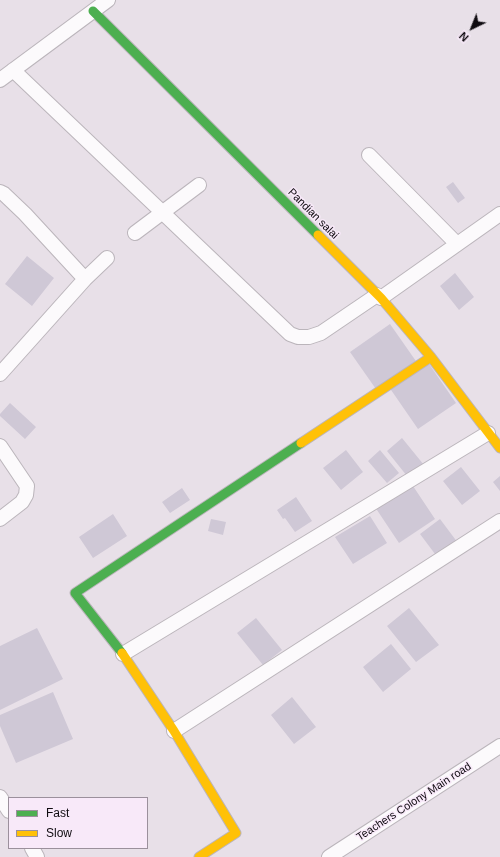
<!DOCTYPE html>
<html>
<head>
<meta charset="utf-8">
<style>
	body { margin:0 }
	#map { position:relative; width:500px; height:857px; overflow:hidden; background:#e8e0e8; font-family:Helvetica,sans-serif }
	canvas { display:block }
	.legend { position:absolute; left:8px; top:797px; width:140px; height:52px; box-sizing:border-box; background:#f8e9f9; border:1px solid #9b909c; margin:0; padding:5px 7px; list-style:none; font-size:12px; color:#0f0b10 }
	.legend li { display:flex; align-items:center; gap:8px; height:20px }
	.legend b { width:20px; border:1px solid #9b909c }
	.north { position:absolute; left:452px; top:8px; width:40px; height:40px; -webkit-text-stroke:3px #f8e9f9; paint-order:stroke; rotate:223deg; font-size:11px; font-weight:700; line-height:16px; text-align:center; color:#0f0b10 }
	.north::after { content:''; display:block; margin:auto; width:14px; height:18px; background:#0f0b10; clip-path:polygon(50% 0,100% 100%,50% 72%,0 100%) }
</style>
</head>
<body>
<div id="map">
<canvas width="500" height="857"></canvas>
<ul class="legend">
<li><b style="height:5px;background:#4caf50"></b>Fast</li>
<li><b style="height:5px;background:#ffc107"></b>Slow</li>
</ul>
<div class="north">N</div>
</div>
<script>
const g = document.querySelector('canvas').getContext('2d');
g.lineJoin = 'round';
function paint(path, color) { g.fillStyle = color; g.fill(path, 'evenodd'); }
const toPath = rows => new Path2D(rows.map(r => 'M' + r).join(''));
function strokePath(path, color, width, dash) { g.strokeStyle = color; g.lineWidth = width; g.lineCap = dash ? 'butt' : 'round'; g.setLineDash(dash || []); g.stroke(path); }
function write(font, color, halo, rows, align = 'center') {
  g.font = font + ' Helvetica,sans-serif'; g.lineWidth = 3; g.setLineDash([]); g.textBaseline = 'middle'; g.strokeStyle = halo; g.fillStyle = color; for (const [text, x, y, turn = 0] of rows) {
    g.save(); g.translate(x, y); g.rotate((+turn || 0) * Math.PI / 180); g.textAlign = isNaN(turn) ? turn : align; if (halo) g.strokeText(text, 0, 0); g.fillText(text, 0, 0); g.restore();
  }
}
const building = toPath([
	[453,182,465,198,458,203,446,187],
	[27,256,54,278,32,306,5,284],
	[455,273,474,297,459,310,440,286],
	[390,324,418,364,378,392,350,352],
	[427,361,456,403,418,429,389,387],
	[10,403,36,427,25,439,0,416,0,414],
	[402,438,424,465,407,476,387,451],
	[346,450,363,472,341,490,323,468],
	[380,450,399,473,387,483,368,461],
	[461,467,480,491,462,505,443,481],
	[500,476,500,491,493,482],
	[411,483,435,519,399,543,375,507],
	[182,488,190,500,170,513,162,502],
	[296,497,312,521,295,532,285,518,283,519,277,510],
	[113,514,127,536,93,558,79,537],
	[370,516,387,543,353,564,335,537],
	[211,519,226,522,223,535,208,531],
	[440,519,458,543,438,558,420,534],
	[409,608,439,645,416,662,387,626],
	[256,618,282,650,263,665,237,633],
	[37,628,63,679,0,710,0,646],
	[391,644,411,669,383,692,363,667],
	[53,692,73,739,16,763,0,726,0,715],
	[292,697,316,727,294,744,271,715]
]);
const street = toPath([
	[13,70,290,334,298,337,309,337,321,333,377,295],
	[0,80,108,0],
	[369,155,457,244],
	[0,192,4,194,25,214,85,279],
	[135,233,199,185],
	[381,298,500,214],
	[0,374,85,279,107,258],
	[0,446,27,486,26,495,22,502,0,519],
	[123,654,488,433],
	[174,731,500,521],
	[0,797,9,811],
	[32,848,37,857],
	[329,857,500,746]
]);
const fast = toPath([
	[93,11,318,235],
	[122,653,75,593,301,443]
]);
const slow = toPath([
	[318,235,381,298,431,357,500,448],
	[301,443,431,357],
	[122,653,174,731,236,833,199,857]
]);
const streetNames = [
	["Pandian salai",313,214,45],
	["Teachers Colony Main road",414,802,-33]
];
paint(building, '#cfc8d6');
strokePath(street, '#bbb5bb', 16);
strokePath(fast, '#bbb5bb', 11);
strokePath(slow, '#bbb5bb', 11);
strokePath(street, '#fcfafc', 14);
strokePath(fast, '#4caf50', 9);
strokePath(slow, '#ffc107', 9);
write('11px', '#0f0b10', '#f8e9f9', streetNames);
</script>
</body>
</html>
